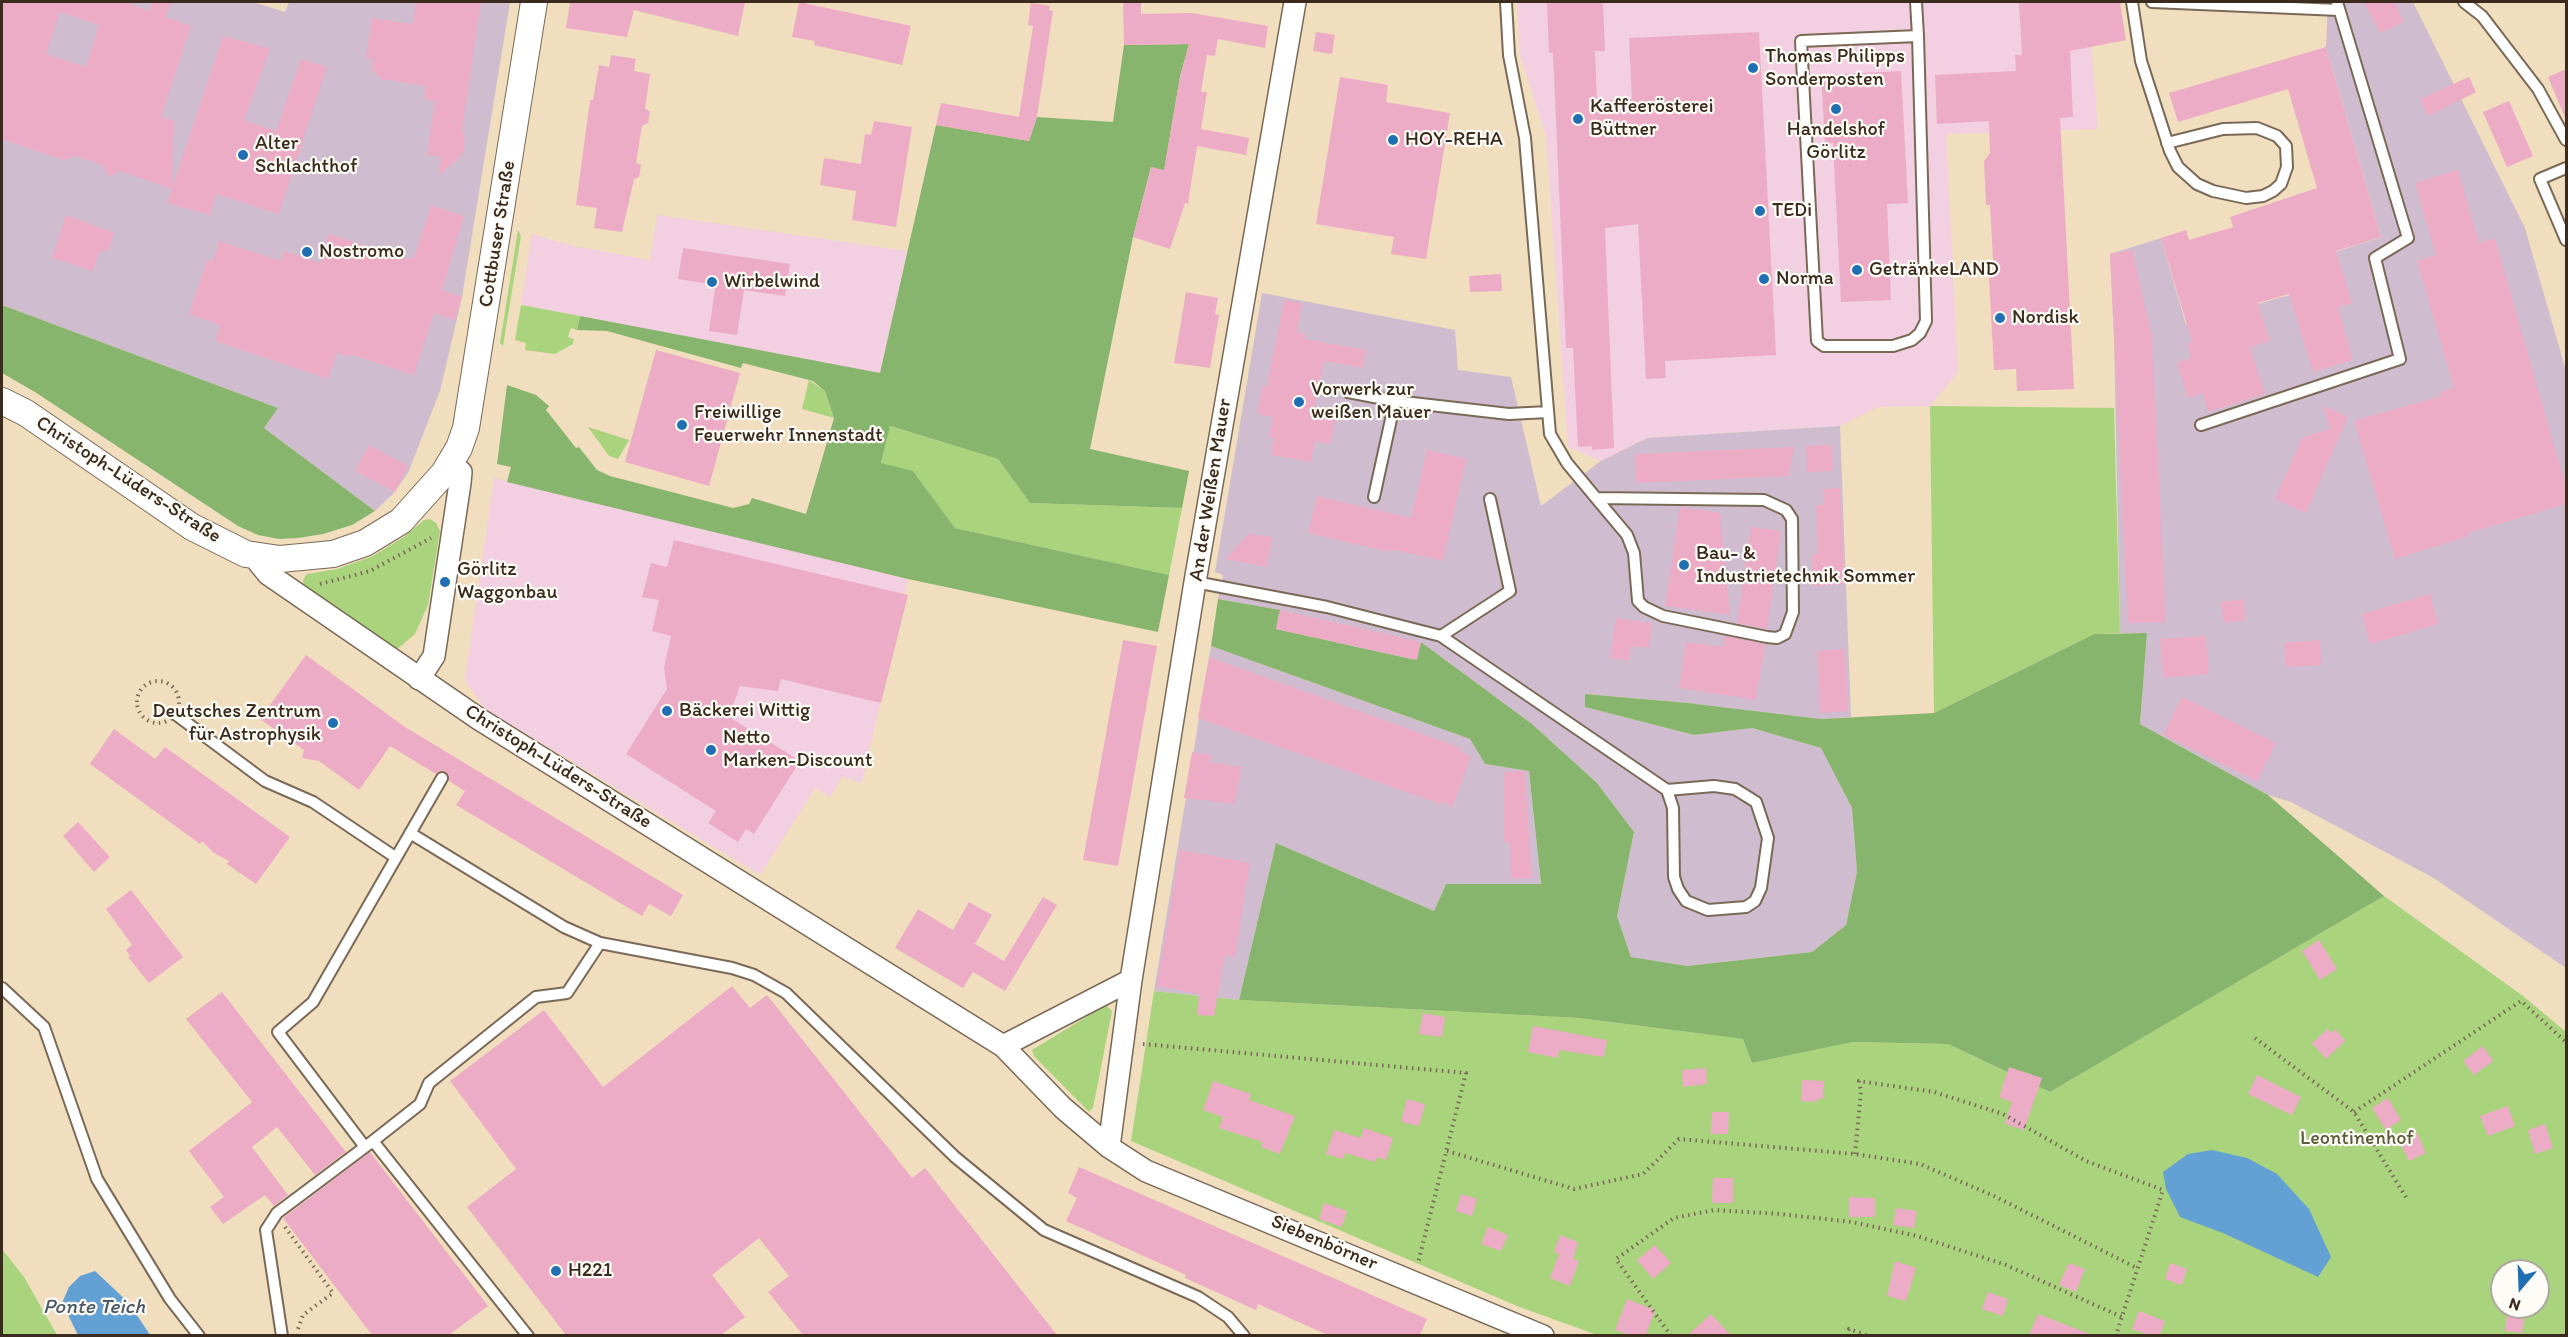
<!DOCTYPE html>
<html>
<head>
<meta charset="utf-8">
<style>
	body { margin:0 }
	#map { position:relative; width:2568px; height:1337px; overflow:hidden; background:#f0debf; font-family:Itim,sans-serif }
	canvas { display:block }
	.frame { position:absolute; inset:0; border:3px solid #3b2a1e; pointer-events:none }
	.north { position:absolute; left:2490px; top:1259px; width:60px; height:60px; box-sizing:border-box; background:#fdfcf7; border:2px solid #afa8a0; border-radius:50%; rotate:199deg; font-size:16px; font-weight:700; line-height:24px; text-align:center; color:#3b2a1e }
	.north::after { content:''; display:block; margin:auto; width:21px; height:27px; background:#1f6fb2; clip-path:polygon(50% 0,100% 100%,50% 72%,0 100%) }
</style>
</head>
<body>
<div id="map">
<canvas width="2568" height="1337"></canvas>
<div class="frame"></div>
<div class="north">N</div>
</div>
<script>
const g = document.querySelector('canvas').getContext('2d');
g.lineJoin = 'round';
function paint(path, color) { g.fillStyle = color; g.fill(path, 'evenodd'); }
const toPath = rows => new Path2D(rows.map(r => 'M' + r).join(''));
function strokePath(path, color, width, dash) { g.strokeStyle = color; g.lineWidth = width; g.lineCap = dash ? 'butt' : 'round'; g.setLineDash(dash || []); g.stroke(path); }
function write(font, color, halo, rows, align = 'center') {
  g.font = font + ' Itim,sans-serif'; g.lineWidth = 4.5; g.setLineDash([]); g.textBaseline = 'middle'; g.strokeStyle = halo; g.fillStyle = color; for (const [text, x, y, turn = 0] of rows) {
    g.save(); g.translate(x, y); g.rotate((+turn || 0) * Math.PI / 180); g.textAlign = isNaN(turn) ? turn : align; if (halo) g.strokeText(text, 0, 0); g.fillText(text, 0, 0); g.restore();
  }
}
const built = toPath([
	[1517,2,2088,2,2098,129,1946,134,1958,372,1930,406,1878,407,1840,426,1647,438,1601,461,1568,447,1546,136,1520,55],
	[657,215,907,251,881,374,521,305,532,234,573,246,650,260],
	[494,478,908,579,862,783,842,777,830,797,815,788,760,875,485,709,465,680]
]);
const industrial = toPath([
	[2,2,253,2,285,12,289,2,510,2,462,297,440,391,408,473,393,494,375,511,264,428,278,408,2,305],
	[2328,2,2413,2,2525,228,2566,371,2566,968,2432,877,2291,802,2268,795,2140,724,2147,633,2120,633,2114,337,2110,254,2161,238,2186,325,2289,295,2280,270,2381,237,2326,47],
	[1262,293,1455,330,1458,370,1511,377,1541,506,1601,461,1647,438,1840,426,1851,717,1821,719,1688,703,1586,694,1585,707,1694,735,1752,728,1821,748,1852,808,1857,872,1846,925,1812,952,1686,966,1631,957,1617,916,1634,832,1597,783,1532,724,1421,642,1417,660,1276,629,1279,610,1218,599,1223,575,1215,572],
	[1211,646,1470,739,1485,764,1529,771,1541,885,1446,884,1434,911,1276,843,1239,1000,1154,991]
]);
const green = toPath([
	[518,230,521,236,503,346,500,343],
	[521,305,580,316,577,330,571,328,568,337,574,339,573,344,555,354,525,350,526,343,515,340],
	[809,380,825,391,834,418,802,409],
	[1930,406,2114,408,2120,633,2094,634,1934,713],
	[889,426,998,459,1030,503,1182,508,1169,575,955,528,913,471,881,464],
	[588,427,629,440,618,459,609,456],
	[430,519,436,523,440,531,428,605,415,634,396,650,304,590,303,580,307,574,337,569,373,556,405,536,424,520],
	[2384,896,2523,996,2566,1032,2566,1335,1597,1335,1517,1306,1131,1141,1154,991,1239,1000,1579,1018,1743,1039,1752,1063,1853,1042,1948,1044,2050,1092],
	[2502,1271,2538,1271,2538,1307,2502,1307],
	[1106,1005,1112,1011,1093,1108,1089,1112,1034,1056,1032,1050],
	[2,1249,24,1277,57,1335,2,1335]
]);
const forest = toPath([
	[1189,44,1180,77,1164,171,1151,167,1133,237,1090,449,1189,471,1182,508,1030,503,998,459,890,426,881,463,913,471,955,528,1169,575,1158,632,908,579,507,482,511,467,497,464,507,385,536,395,549,406,546,410,576,448,579,447,597,470,610,476,733,508,749,504,752,498,806,514,834,418,825,391,813,381,743,363,741,368,607,331,577,330,580,316,880,373,936,125,1029,141,1037,117,1113,122,1124,45],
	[2,305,278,408,264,428,375,511,352,525,323,534,298,538,279,539,258,535,238,526,35,392,2,373],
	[1218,599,1280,610,1276,629,1416,660,1421,642,1532,724,1597,783,1634,832,1617,916,1631,957,1687,966,1812,952,1846,925,1857,872,1852,808,1821,748,1752,728,1694,735,1585,707,1585,694,1688,703,1821,719,1934,713,2094,634,2147,633,2140,724,2268,795,2384,896,2050,1092,1948,1044,1853,1042,1752,1063,1743,1039,1579,1018,1239,1000,1276,843,1434,911,1446,884,1541,884,1529,771,1485,764,1470,739,1211,646]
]);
const water = toPath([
	[2212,1150,2247,1158,2277,1174,2309,1209,2331,1257,2318,1277,2223,1233,2180,1217,2166,1189,2163,1172,2188,1154],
	[95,1271,129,1303,150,1335,78,1335,62,1303,69,1287,80,1276]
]);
const building = toPath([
	[2,2,125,2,149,11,152,2,171,2,165,17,191,26,161,117,174,121,172,189,120,171,109,177,103,165,76,156,63,160,2,139],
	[60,12,99,25,86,67,46,54],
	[416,2,481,2,462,131,465,138,463,154,438,176,441,157,427,155,435,101,424,99,426,86,381,79,372,69,373,59,366,58,372,18,412,24],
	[570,2,745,2,738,36,634,10,627,37,566,28],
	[799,2,911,26,902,65,814,45,815,41,792,37],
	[1123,2,1141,2,1141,14,1192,13,1268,26,1265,48,1218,39,1215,56,1207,55,1201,92,1207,92,1201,129,1249,138,1246,155,1197,146,1188,204,1185,203,1170,249,1133,237,1151,167,1164,170,1180,77,1189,44,1124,45],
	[1547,2,1603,2,1605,51,1595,51,1597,101,1632,99,1629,38,1759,32,1776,355,1665,361,1666,378,1646,379,1638,224,1605,228,1614,448,1592,450,1592,446,1578,447,1573,348,1566,348,1553,53,1549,53],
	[2019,2,2120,2,2126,40,2070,51,2073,117,2060,118,2074,389,2017,391,2016,369,1994,370,1989,277,1994,277,1990,205,1986,205,1984,161,1990,153,1989,121,1937,124,1935,75,2016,71,2015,55,2022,55],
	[2364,2,2394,2,2404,22,2380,33],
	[1031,3,1050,6,1049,10,1053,11,1037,117,1029,141,936,125,941,103,1019,117,1033,26,1028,25],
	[1316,32,1335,35,1332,54,1313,51],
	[223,36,270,49,244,120,276,131,301,59,327,67,279,214,216,194,210,215,167,203],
	[2326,47,2381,237,2336,251,2352,303,2338,307,2353,360,2313,372,2289,294,2258,303,2270,341,2250,347,2265,394,2208,412,2203,393,2188,398,2177,363,2191,358,2187,343,2192,342,2161,238,2186,230,2189,240,2233,227,2230,217,2317,188,2288,89,2178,122,2169,93],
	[611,55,636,59,634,71,650,74,645,108,650,112,648,123,642,126,636,163,641,165,639,177,634,179,622,232,594,228,597,208,576,205,590,100,593,100,599,65,609,67],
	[2566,69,2566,120,2548,77],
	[1901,71,1908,203,1887,204,1891,300,1841,302,1833,143,1825,144,1821,75],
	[1340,77,1388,85,1386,102,1450,113,1426,259,1391,254,1394,237,1316,224],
	[2469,77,2476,92,2428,116,2420,99],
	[2509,101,2533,156,2507,167,2483,112],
	[874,121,912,127,896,227,852,220,856,191,820,185,824,158,861,164,865,134,871,135],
	[2458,170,2479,243,2495,238,2566,487,2566,504,2468,533,2469,536,2395,559,2354,421,2441,396,2440,392,2454,388,2417,261,2436,255,2415,183],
	[431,205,464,216,442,290,462,297,454,320,434,313,414,375,350,354,349,357,337,353,328,379,215,341,220,325,189,314,207,260,213,261,219,241,281,261,284,251,320,263,329,234,408,260,409,257,414,258],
	[66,215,114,233,108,252,100,250,93,271,52,258],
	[683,248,790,264,785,296,744,290,737,335,709,331,715,289,710,288,710,284,678,279],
	[2132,250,2152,335,2166,622,2128,623,2110,254],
	[1501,274,1502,291,1470,292,1469,276],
	[1186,292,1218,298,1215,314,1219,315,1210,368,1174,363],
	[1284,300,1302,303,1297,332,1305,334,1304,339,1366,350,1363,368,1324,361,1314,413,1336,417,1330,444,1315,441,1311,462,1271,455,1274,438,1269,437,1273,417,1257,414,1262,386,1267,387],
	[656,350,740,373,709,486,625,462],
	[2323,406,2348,417,2306,513,2275,499,2302,438,2330,429],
	[369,445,408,466,395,492,355,471],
	[1832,445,1833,471,1807,472,1806,446],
	[1794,447,1789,476,1636,483,1635,454],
	[1427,450,1466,459,1443,561,1390,549,1389,552,1308,533,1317,496,1411,518],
	[1840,488,1845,584,1813,586,1812,555,1818,554,1816,505,1824,505,1823,489],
	[1680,507,1720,513,1730,615,1665,606],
	[1751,527,1781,531,1767,629,1737,623],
	[1248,534,1272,537,1267,567,1226,559],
	[674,540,908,595,881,703,781,679,778,691,740,686,729,717,800,761,754,834,746,829,738,842,708,823,716,811,626,754,667,689,664,668,671,636,652,631,659,600,642,597,651,563,667,567],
	[2430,594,2438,624,2370,644,2362,614],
	[2243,599,2246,620,2224,623,2221,602],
	[1280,610,1421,642,1417,660,1276,629],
	[1616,618,1652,623,1649,648,1631,646,1629,661,1610,658],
	[1725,636,1765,644,1756,700,1679,688,1686,642,1723,647],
	[2206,636,2209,674,2163,678,2160,639],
	[1123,640,1157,646,1118,866,1083,860],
	[2320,640,2322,665,2286,667,2284,643],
	[1845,649,1848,711,1820,713,1817,651],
	[306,655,405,727,683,895,671,916,649,904,642,916,456,805,465,791,449,781,446,772,441,771,436,774,390,746,359,790,319,761,302,758,304,750,260,719],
	[1209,657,1461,748,1460,751,1471,756,1453,806,1441,802,1440,804,1198,718],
	[2182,697,2276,743,2257,781,2163,735],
	[114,729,155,759,165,747,290,837,256,884,227,864,229,861,214,853,202,841,200,844,90,764],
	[1192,752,1211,755,1210,762,1241,767,1235,804,1184,798],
	[1525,771,1532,878,1511,879,1510,842,1504,842,1504,772],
	[78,822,110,857,94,872,63,836],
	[1180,850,1250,863,1235,957,1225,955,1214,1016,1197,1015,1199,994,1157,986],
	[131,890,183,957,149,983,128,957,130,956,126,950,132,945,106,909],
	[1043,897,1057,905,1005,991,973,972,963,988,895,948,918,909,953,930,969,902,992,915,975,944,1004,961],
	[2319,940,2337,969,2320,980,2302,951],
	[732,986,750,1008,767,995,912,1178,925,1168,1057,1335,803,1335,768,1292,789,1276,759,1238,712,1275,745,1317,721,1335,566,1335,467,1207,516,1169,450,1081,544,1010,603,1087],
	[222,992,346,1152,315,1175,277,1127,252,1147,288,1195,274,1206,265,1195,223,1224,210,1207,224,1197,189,1151,252,1102,186,1019],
	[1423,1013,1445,1017,1442,1037,1419,1034],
	[1533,1026,1607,1040,1604,1057,1559,1050,1558,1058,1528,1052],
	[2328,1029,2331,1033,2335,1029,2345,1041,2326,1059,2312,1043],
	[2483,1046,2493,1061,2474,1075,2463,1061],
	[2009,1067,2042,1078,2024,1130,2005,1124,2012,1102,1999,1097],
	[1706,1068,1707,1084,1683,1087,1682,1070],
	[2257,1075,2301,1097,2292,1115,2248,1094],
	[1802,1080,1824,1081,1823,1099,1817,1099,1817,1102,1801,1101],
	[1213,1081,1251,1094,1249,1100,1295,1116,1280,1154,1261,1147,1263,1142,1219,1128,1223,1117,1203,1110],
	[2388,1098,2401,1120,2386,1130,2372,1108],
	[1407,1099,1425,1104,1419,1126,1401,1122],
	[2508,1106,2515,1126,2488,1136,2480,1116],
	[1712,1112,1729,1112,1728,1134,1711,1134],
	[2545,1124,2553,1148,2535,1154,2528,1130],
	[1364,1128,1393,1138,1386,1160,1377,1157,1375,1162,1345,1153,1343,1159,1326,1154,1334,1130,1361,1138],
	[2417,1133,2426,1153,2409,1161,2399,1141],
	[370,1152,488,1306,449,1335,372,1335,283,1218],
	[1079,1167,1427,1319,1420,1335,1328,1335,1258,1304,1256,1310,1185,1278,1186,1275,1066,1221,1077,1198,1068,1193],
	[1713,1178,1733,1178,1733,1203,1712,1203],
	[1461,1194,1477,1199,1472,1216,1456,1211],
	[1849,1197,1875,1198,1875,1217,1849,1217],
	[1324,1203,1347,1211,1342,1227,1319,1219],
	[1896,1208,1917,1211,1914,1228,1893,1225],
	[1488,1227,1508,1235,1501,1251,1481,1244],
	[1560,1235,1578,1242,1573,1259,1554,1252],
	[1655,1245,1671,1263,1653,1279,1637,1260],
	[1559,1254,1579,1261,1570,1286,1550,1278],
	[1895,1261,1916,1268,1906,1301,1887,1296],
	[2069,1263,2085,1269,2076,1292,2059,1285],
	[2170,1263,2187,1269,2182,1285,2165,1279],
	[1988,1292,2008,1299,2003,1316,1982,1309],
	[1627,1299,1655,1310,1646,1335,1629,1335,1615,1330],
	[2508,1307,2525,1310,2522,1333,2505,1331],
	[2139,1311,2165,1321,2160,1335,2149,1335,2132,1329],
	[1711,1314,1731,1335,1688,1335],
	[2038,1314,2090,1334,2090,1335,2029,1335]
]);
const path = toPath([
	[320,584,370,571,431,538],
	'137 702a21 21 0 1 1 42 0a21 21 0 1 1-42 0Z',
	[2255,1038,2354,1112,2407,1199],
	[1143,1044,1466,1073,1418,1263],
	[2354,1112,2521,1001,2566,1042],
	[1447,1151,1574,1189,1643,1174,1679,1139,1855,1154,1920,1164,1994,1196,2137,1268],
	[1855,1154,1861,1092,1859,1081,1934,1092,2003,1114,2086,1161,2163,1190,2116,1335],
	[285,1227,333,1293,303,1315,298,1329],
	[1671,1336,1616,1259,1674,1218,1714,1210,1780,1214,1852,1222,1917,1236,2006,1265,2122,1317],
	[1847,1336,1849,1329,1869,1336]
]);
const service = toPath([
	[1506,2,1509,55,1525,138,1550,434,1567,463,1596,498,1627,535,1634,553,1638,601,1644,607,1663,616,1767,637,1777,638,1785,634,1793,612,1792,519,1786,510,1764,500,1596,498],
	[1916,2,1918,36,1926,321,1920,333,1912,340,1893,346,1824,346,1817,341,1801,41,1918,36],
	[2132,2,2141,61,2170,151,2178,167,2197,184,2213,191,2246,198,2263,196,2273,191,2281,184,2287,167,2286,146,2277,136,2257,128,2223,129,2167,143],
	[2152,2,2339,10],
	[2464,2,2482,16,2538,89,2566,140],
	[2566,168,2540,179,2566,240],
	[1348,392,1395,401,1509,414,1548,412],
	[2201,425,2400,359,2375,258,2408,238,2337,2],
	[1374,497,1395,401],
	[1195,582,1327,607,1441,636,1667,790,1673,808,1674,877,1678,889,1686,901,1708,910,1746,907,1755,901,1761,888,1768,838,1756,802,1735,789,1714,786,1667,790],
	[1441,636,1510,591,1490,499],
	[175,714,265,781,313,802,395,857],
	[600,943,732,968,754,975,786,993,955,1157,1044,1230,1198,1297,1228,1317,1244,1336],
	[2,988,44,1027,97,1179,170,1299,199,1336],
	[373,1141,420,1104,429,1083,536,997,567,993,600,943,564,927,410,833],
	[365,1147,278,1032,313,1002,442,778],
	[282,1336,266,1230,277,1213,373,1141,528,1336]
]);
const minor = toPath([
	[259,557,259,563,268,574,479,719,1003,1046,1063,1108,1109,1147,1146,1171,1543,1336],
	[419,679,434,656,460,483,461,472,451,463],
	[1003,1046,1131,980],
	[1109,1147,1131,980,1195,582,1295,2]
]);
const tertiary = toPath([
	[2,401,26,413,192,527,246,554,280,559,333,554,365,543,401,521,444,473,459,448,466,428,534,2]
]);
const markers = [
	[1753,68,6,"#1f6fb2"],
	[1836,109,6,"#1f6fb2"],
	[1578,119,6,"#1f6fb2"],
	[1393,140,6,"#1f6fb2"],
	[243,155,6,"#1f6fb2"],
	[1760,211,6,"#1f6fb2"],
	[307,252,6,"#1f6fb2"],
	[1857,270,6,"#1f6fb2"],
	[1764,279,6,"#1f6fb2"],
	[712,282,6,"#1f6fb2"],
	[2000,318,6,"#1f6fb2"],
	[1299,402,6,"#1f6fb2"],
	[682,425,6,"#1f6fb2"],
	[1684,565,6,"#1f6fb2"],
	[445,582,6,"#1f6fb2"],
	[667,711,6,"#1f6fb2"],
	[333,723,6,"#1f6fb2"],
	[711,750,6,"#1f6fb2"],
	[556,1271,6,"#1f6fb2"]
];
const poiNames = [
	["Thomas Philipps",1765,57],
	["Sonderposten",1765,80],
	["Kaffeerösterei",1590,107],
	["Büttner",1590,130],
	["Handelshof",1836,130,"center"],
	["Görlitz",1836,153,"center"],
	["HOY-REHA",1405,140],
	["Alter",255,144],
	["Schlachthof",255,167],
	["TEDi",1772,211],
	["Nostromo",319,252],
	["GetränkeLAND",1869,270],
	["Norma",1776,279],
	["Wirbelwind",724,282],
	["Nordisk",2012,318],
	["Vorwerk zur",1311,390],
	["weißen Mauer",1311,413],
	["Freiwillige",694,413],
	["Feuerwehr Innenstadt",694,436],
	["Bau- &",1696,554],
	["Industrietechnik Sommer",1696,577],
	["Görlitz",457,570],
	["Waggonbau",457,593],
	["Bäckerei Wittig",679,711],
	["Deutsches Zentrum",321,712,"right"],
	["für Astrophysik",321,735,"right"],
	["Netto",723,738],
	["Marken-Discount",723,761],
	["H221",568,1271]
];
const streetNames = [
	["Cottbuser Straße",498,234,-81],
	["Christoph-Lüders-Straße",128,480,33],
	["An der Weißen Mauer",1211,490,-81],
	["Christoph-Lüders-Straße",558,767,32],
	["Siebenbörner",1324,1243,23]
];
const parkNames = [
	["Leontinenhof",2357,1139]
];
const waterNames = [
	["Ponte Teich",94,1308]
];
paint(built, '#f2cfe1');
paint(industrial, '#cfbdcf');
paint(green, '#aad37e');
paint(forest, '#87b56d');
paint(water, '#63a0d4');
paint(building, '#edacc5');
strokePath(service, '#7a6956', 14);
strokePath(minor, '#7a6956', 24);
strokePath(tertiary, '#7a6956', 28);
strokePath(path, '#7a6956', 4, [1.5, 4.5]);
strokePath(service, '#fff', 10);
strokePath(minor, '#fff', 21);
strokePath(tertiary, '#fff', 26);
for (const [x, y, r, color] of markers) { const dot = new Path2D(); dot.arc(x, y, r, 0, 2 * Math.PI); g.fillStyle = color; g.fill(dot); strokePath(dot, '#fdfcf7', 2); }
write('20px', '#3b2a1e', '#fdfcf7', poiNames, 'left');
write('20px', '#3b2a1e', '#fdfcf7', streetNames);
write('20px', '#5c5d3b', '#fdfcf7', parkNames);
write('italic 21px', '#4b5967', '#fdfcf7', waterNames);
</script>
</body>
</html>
